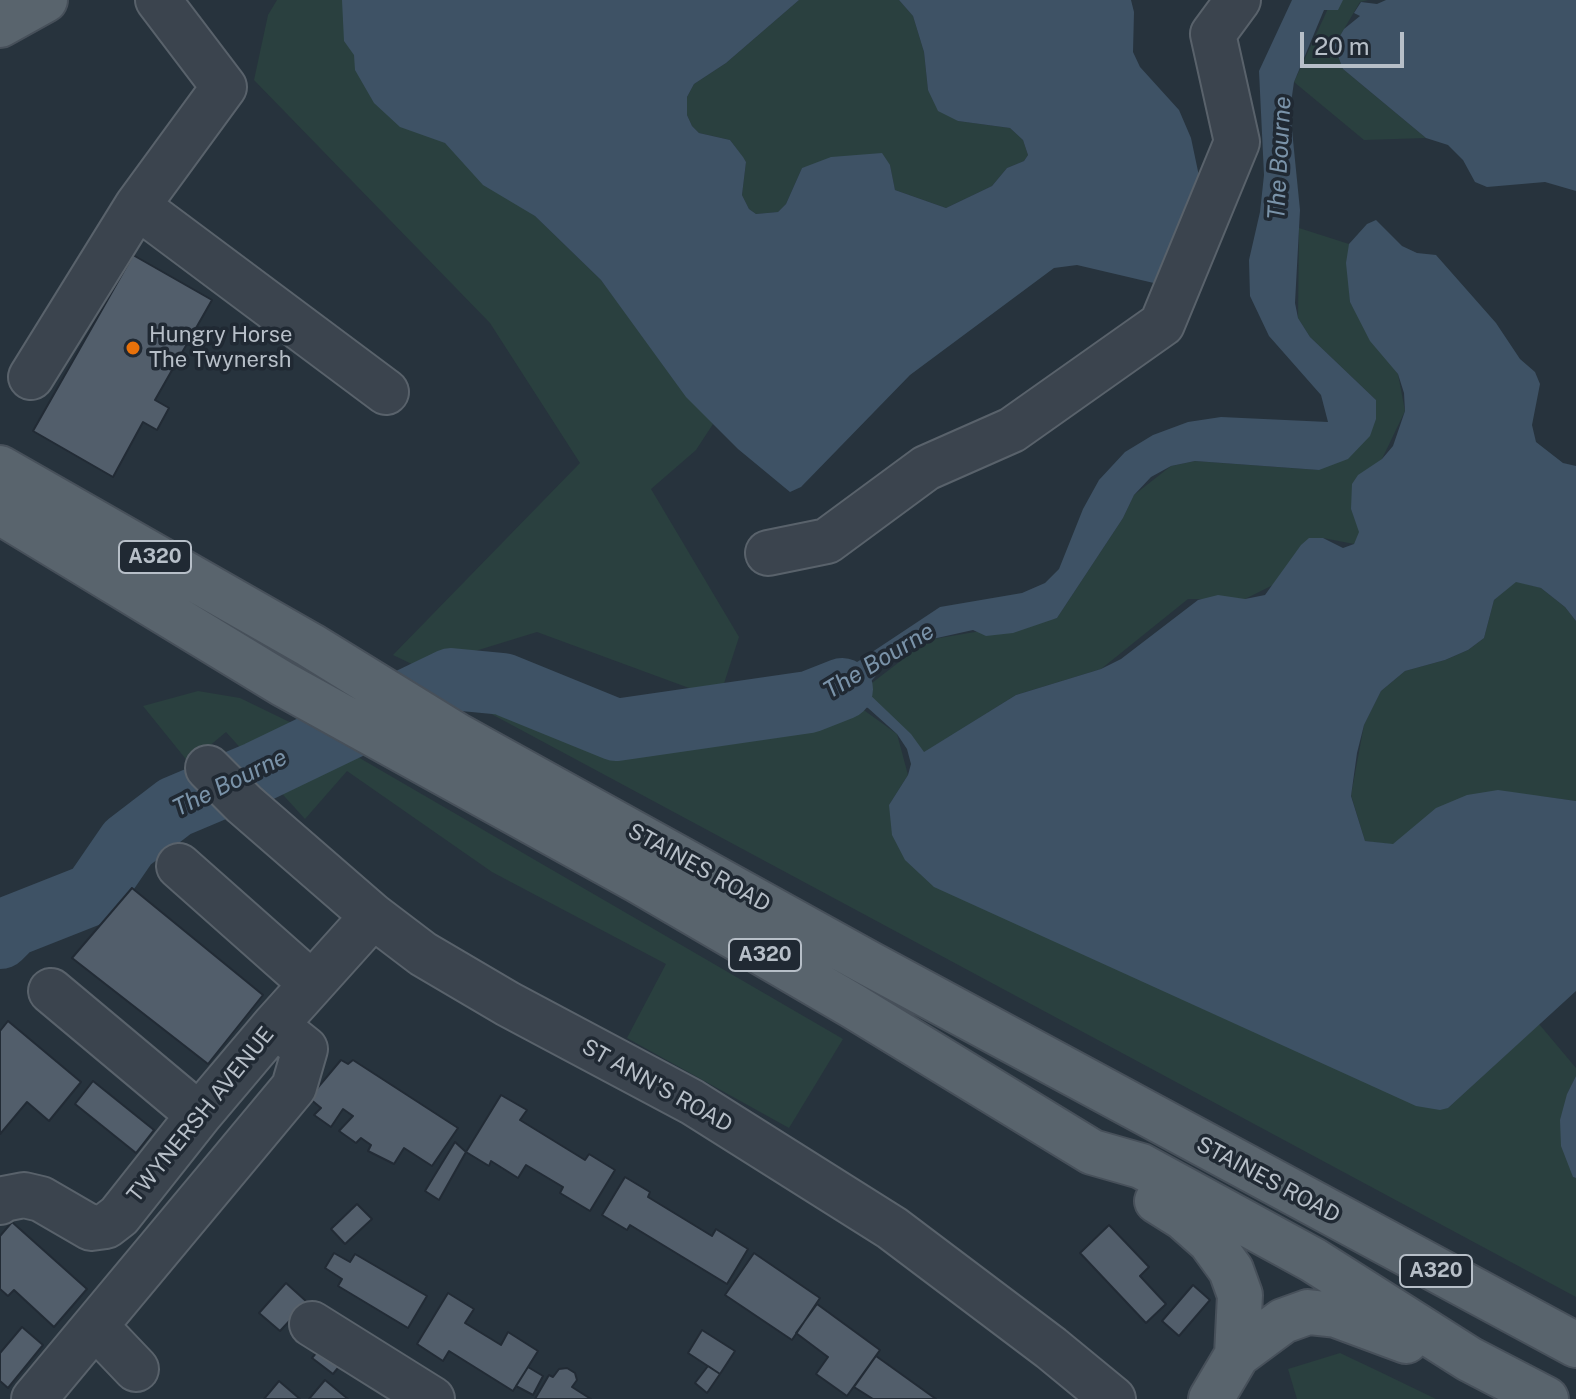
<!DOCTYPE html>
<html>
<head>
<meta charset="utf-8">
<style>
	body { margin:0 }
	#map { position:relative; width:1576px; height:1399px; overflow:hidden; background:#27333d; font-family:"Public Sans",sans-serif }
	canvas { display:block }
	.scale { position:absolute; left:1300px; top:32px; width:104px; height:36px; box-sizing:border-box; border:4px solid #b7bfc8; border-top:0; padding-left:10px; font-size:24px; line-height:28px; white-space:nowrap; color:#b7bfc8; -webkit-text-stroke:6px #202933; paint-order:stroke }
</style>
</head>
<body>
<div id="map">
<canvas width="1576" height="1399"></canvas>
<div class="scale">20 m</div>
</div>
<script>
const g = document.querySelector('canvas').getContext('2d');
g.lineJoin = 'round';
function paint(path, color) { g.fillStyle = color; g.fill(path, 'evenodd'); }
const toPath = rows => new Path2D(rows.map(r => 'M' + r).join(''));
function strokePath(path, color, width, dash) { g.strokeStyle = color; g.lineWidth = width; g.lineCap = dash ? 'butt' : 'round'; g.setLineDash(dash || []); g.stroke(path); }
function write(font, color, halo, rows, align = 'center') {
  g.font = font + ' "Public Sans",sans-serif'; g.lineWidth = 7; g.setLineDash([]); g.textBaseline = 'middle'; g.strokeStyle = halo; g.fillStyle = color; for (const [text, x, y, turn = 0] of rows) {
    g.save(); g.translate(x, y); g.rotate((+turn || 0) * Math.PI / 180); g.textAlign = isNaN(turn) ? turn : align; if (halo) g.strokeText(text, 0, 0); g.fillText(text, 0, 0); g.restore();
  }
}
const green = toPath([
	[277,0,343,0,445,143,535,216,601,280,713,424,696,450,651,489,739,637,719,699,537,632,420,668,393,655,580,463,490,323,254,80,268,15],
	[799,0,899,0,913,16,924,52,928,90,958,121,1010,128,1023,140,1028,155,1024,161,1007,168,992,186,946,208,895,190,890,165,802,168,786,204,778,212,756,214,749,209,742,195,746,162,730,140,699,133,692,126,687,115,687,97,694,84,726,63],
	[1332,0,1368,0,1360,2,1334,46,1343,69,1426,138,1364,140,1294,82],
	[1299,228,1349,244,1350,302,1398,374,1405,411,1382,459,1351,509,1360,532,1354,544,1323,538,1309,539,1273,585,1245,599,1188,599,1101,669,1016,695,923,753,864,689,928,640,1057,618,1123,518,1134,495,1171,466,1195,461,1319,470,1376,400,1310,337,1298,318],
	[1516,581,1541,588,1565,607,1576,621,1576,801,1539,796,1412,831,1393,845,1365,841,1351,795,1364,725,1381,691,1405,671,1445,660,1468,650,1484,638,1494,600],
	[198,691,240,698,339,746,843,1039,789,1128,627,1038,666,964,492,872,347,771,305,819,226,732,189,763,143,706],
	[854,703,897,734,908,775,889,805,1448,1108,1539,1024,1576,1068,1576,1076,1567,1094,1573,1177,1576,1178,1576,1297,484,710,522,718,634,756,764,722,790,729,816,725,844,705],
	[1340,1353,1376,1370,1436,1399,1297,1399,1288,1369]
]);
const water = toPath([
	[342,0,799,0,726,63,694,84,687,97,687,115,692,126,699,133,730,140,743,157,746,162,742,195,749,209,756,214,778,212,786,204,802,168,831,157,882,153,890,165,895,190,946,208,992,186,1007,168,1024,161,1028,155,1023,140,1010,128,958,121,938,111,928,90,924,52,913,16,899,0,1131,0,1134,12,1133,52,1140,67,1179,110,1191,138,1199,176,1193,234,1158,284,1077,265,1054,268,910,375,801,487,790,492,738,449,686,397,601,280,535,216,483,185,445,143,400,127,374,103,355,70,354,55,344,41],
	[1292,0,1343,0,1338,10,1324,10,1294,82,1290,110,1300,210,1295,303,1298,318,1310,337,1376,400,1376,419,1370,436,1348,459,1319,470,1195,461,1171,466,1151,477,1134,495,1123,518,1057,618,1013,633,986,636,973,630,928,640,882,669,864,689,911,734,924,752,1016,695,1101,669,1121,659,1198,600,1218,595,1245,599,1265,595,1301,545,1309,538,1323,538,1343,548,1354,544,1359,532,1351,509,1352,484,1358,475,1382,459,1393,446,1405,411,1404,393,1398,374,1370,341,1350,302,1346,263,1349,244,1367,224,1376,220,1402,246,1417,253,1436,255,1496,323,1520,359,1535,372,1540,384,1532,425,1536,442,1563,463,1576,466,1576,621,1565,607,1541,588,1516,582,1494,600,1484,638,1468,650,1445,660,1405,671,1381,691,1364,725,1357,753,1351,796,1365,841,1393,844,1436,808,1467,795,1498,790,1576,801,1576,991,1448,1108,1440,1110,1416,1106,934,887,905,860,892,835,889,805,908,775,911,764,907,749,897,734,868,708,854,703,844,705,817,725,790,729,771,727,764,722,757,698,773,699,779,694,830,680,940,607,1022,593,1045,583,1059,569,1083,509,1099,480,1125,452,1153,435,1188,422,1221,417,1328,422,1321,395,1269,336,1250,296,1249,260,1260,212,1264,175,1259,71],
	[1386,0,1576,0,1576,191,1545,182,1487,187,1475,182,1463,160,1448,145,1426,138,1343,69,1334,46,1344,29,1360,16,1354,13,1361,2,1377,4],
	[1576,1076,1576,1178,1573,1177,1561,1146,1560,1120,1567,1094]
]);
const river = toPath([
	[0,938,12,926,93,894,128,843,175,807,258,772,451,679,503,684,616,730,809,702,842,689]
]);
const building = toPath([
	[133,255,212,300,155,400,169,408,157,430,143,422,113,477,33,431,133,255],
	[132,888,263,995,208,1064,72,958,132,888],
	[8,1021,81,1082,49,1121,27,1102,0,1134,0,1031,8,1021],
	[341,1060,348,1064,353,1060,458,1128,432,1166,404,1148,394,1164,368,1151,371,1145,361,1138,356,1143,339,1131,353,1116,343,1109,331,1127,314,1115,321,1108,309,1098,341,1060],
	[93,1081,154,1130,136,1153,75,1104,93,1081],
	[501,1095,527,1110,520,1120,585,1160,589,1154,615,1170,590,1211,560,1193,563,1187,526,1165,518,1178,491,1161,489,1166,466,1152,501,1095],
	[455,1142,466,1152,439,1200,425,1191,455,1142],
	[625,1177,650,1192,648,1197,712,1236,716,1229,748,1249,727,1284,630,1225,627,1230,602,1215,625,1177],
	[357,1204,372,1219,345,1244,331,1229,357,1204],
	[12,1222,87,1289,54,1327,14,1290,8,1296,0,1289,0,1236,12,1222],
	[1109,1225,1149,1267,1140,1276,1166,1304,1146,1323,1080,1253,1109,1225],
	[334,1253,350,1262,355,1254,427,1296,408,1328,338,1286,342,1279,325,1268,334,1253],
	[754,1253,820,1298,792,1340,725,1295,754,1253],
	[286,1283,307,1302,280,1331,259,1313,286,1283],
	[1193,1285,1210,1300,1179,1336,1162,1321,1193,1285],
	[448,1293,474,1309,465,1323,501,1345,508,1332,538,1351,513,1391,449,1351,443,1361,417,1344,448,1293],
	[817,1304,880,1350,847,1396,816,1374,828,1357,796,1333,817,1304],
	[22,1327,43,1345,8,1388,0,1381,0,1353,22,1327],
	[702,1330,735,1351,720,1374,688,1353,702,1330],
	[321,1347,342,1363,333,1374,312,1358,321,1347],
	[876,1356,936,1399,873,1399,854,1387,876,1356],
	[708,1366,720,1374,707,1393,695,1383,708,1366],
	[528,1367,543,1376,533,1395,516,1386,528,1367],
	[567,1368,575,1373,577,1380,572,1387,591,1399,535,1399,549,1375,553,1377,559,1369,567,1368],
	[325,1380,348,1399,309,1399,325,1380],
	[279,1381,300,1399,264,1399,279,1381]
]);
const minor = toPath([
	[158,0,224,87,137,206,386,392],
	[31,377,137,206],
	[768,553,827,541,926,468,1012,430,1162,324,1237,142,1213,34,1238,0],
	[208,768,244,804,373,916,423,954,508,1004,692,1102,892,1228,1051,1348,1113,1399],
	[179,866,311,983],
	[51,991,199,1115],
	[0,1202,4,1199,24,1195,41,1199,91,1228,106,1226,119,1216,199,1115,275,1025,373,916],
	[312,1324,432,1399],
	[95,1326,136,1369],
	[34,1399,294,1087,305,1049,275,1025]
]);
const major = toPath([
	[0,25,45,0],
	[0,468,310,645,456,735,868,963,1576,1345],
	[0,512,283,684,639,881,853,1006,1092,1152,1141,1166,1313,1260,1469,1359,1546,1399],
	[1157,1201,1184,1218,1210,1241,1231,1270,1240,1295,1237,1355],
	[1211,1399,1237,1355,1283,1321,1308,1312,1336,1315,1406,1341]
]);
const markers = [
	[133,348,8,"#e8710a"]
];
const shields = [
	[155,557,72],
	[765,955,72],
	[1436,1271,72]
];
const shieldNames = [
	["A320",155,557],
	["A320",765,955],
	["A320",1436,1271]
];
const poiNames = [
	["Hungry Horse",149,335],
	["The Twynersh",149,360]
];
const streetNames = [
	["STAINES ROAD",699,868,29],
	["ST ANN'S ROAD",657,1086,29],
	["TWYNERSH AVENUE",201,1115,-51],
	["STAINES ROAD",1268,1180,28]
];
const waterNames = [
	["The Bourne",1280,158,-87],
	["The Bourne",879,661,-31],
	["The Bourne",230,783,-26]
];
paint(green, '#2a403f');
paint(water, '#3e5265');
strokePath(river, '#3e5265', 62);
paint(building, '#525e6b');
strokePath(building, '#222b35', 2);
strokePath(minor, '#59626b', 48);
strokePath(major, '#47505a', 48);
strokePath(minor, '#3b444e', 44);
strokePath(major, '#59646d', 44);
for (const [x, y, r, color] of markers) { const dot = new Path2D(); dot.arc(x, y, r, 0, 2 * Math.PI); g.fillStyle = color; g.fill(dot); strokePath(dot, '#202933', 3); }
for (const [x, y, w] of shields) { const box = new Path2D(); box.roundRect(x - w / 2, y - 16, w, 32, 6); g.fillStyle = '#202933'; g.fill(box); strokePath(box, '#b7bfc8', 2); }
write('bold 20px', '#b7bfc8', null, shieldNames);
write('22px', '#b7bfc8', '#202933', poiNames, 'left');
write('22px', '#b7bfc8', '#202933', streetNames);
write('italic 24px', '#7a93a9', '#202933', waterNames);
</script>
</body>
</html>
